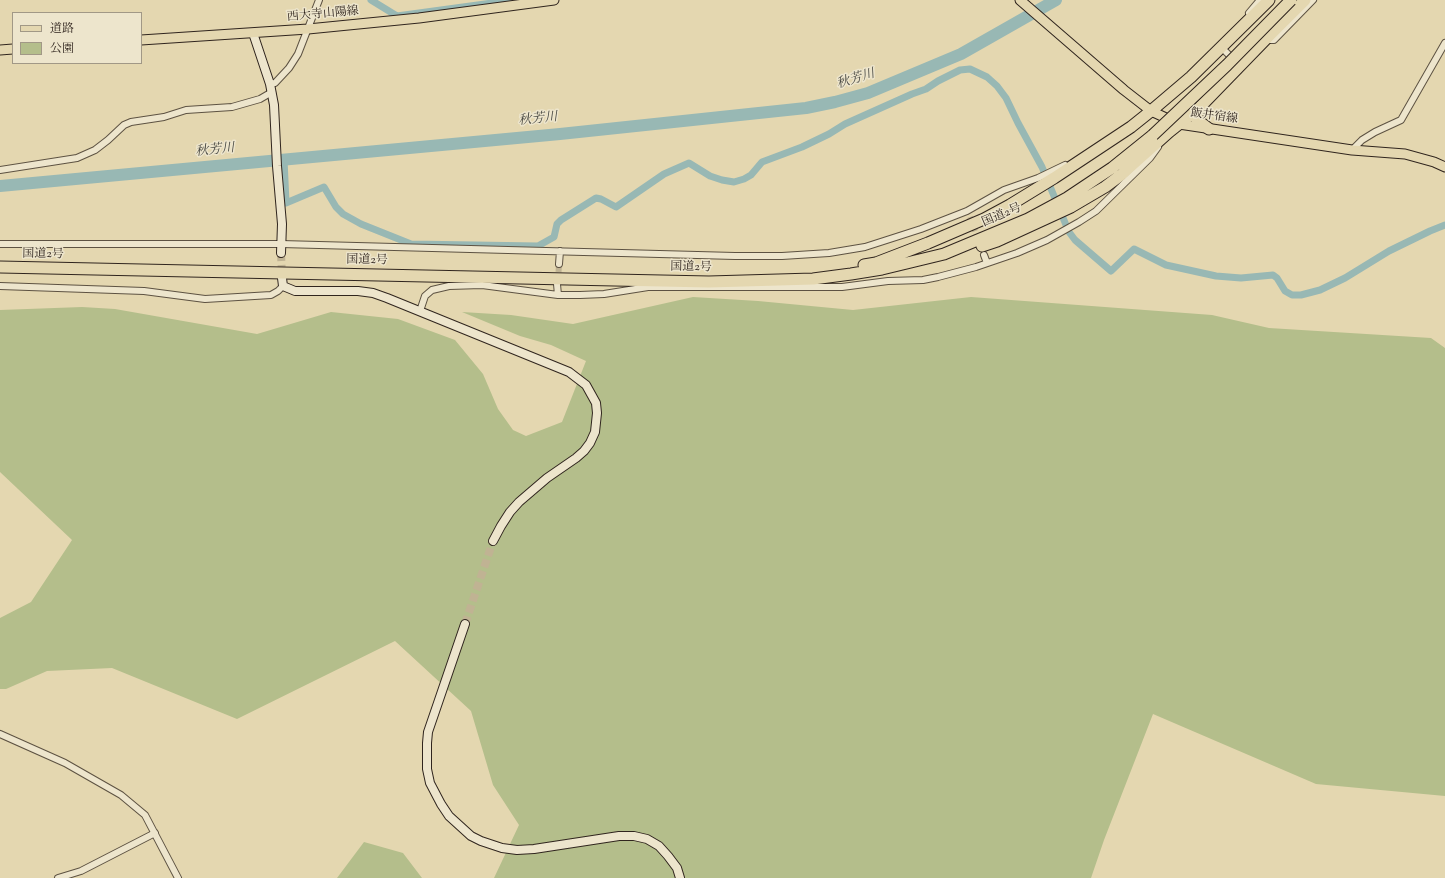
<!DOCTYPE html>
<html>
<head>
<meta charset="utf-8">
<style>
	body { margin:0 }
	#map { position:relative; width:1445px; height:878px; overflow:hidden; background:#e4d7b0; font-family:"Sorts Mill Goudy","Noto Serif JP",serif }
	canvas { display:block }
	.legend { position:absolute; left:12px; top:12px; width:130px; height:52px; box-sizing:border-box; background:#ede5cc; border:1px solid #a19886; margin:0; padding:5px 7px; list-style:none; font-size:12px; color:#30251e }
	.legend li { display:flex; align-items:center; gap:8px; height:20px }
	.legend b { width:20px; border:1px solid #a19886 }
</style>
</head>
<body>
<div id="map">
<canvas width="1445" height="878"></canvas>
<ul class="legend">
<li><b style="height:5px;background:#e4d7b0"></b>道路</li>
<li><b style="height:11px;background:#b4be8b"></b>公園</li>
</ul>
</div>
<script>
const g = document.querySelector('canvas').getContext('2d');
g.lineJoin = 'round';
function paint(path, color) { g.fillStyle = color; g.fill(path, 'evenodd'); }
const toPath = rows => new Path2D(rows.map(r => 'M' + r).join(''));
function strokePath(path, color, width, dash) { g.strokeStyle = color; g.lineWidth = width; g.lineCap = dash ? 'butt' : 'round'; g.setLineDash(dash || []); g.stroke(path); }
function write(font, color, halo, rows, align = 'center') {
  g.font = font + ' "Sorts Mill Goudy","Noto Serif JP",serif'; g.lineWidth = 3; g.setLineDash([]); g.textBaseline = 'middle'; g.strokeStyle = halo; g.fillStyle = color; for (const [text, x, y, turn = 0] of rows) {
    g.save(); g.translate(x, y); g.rotate((+turn || 0) * Math.PI / 180); g.textAlign = isNaN(turn) ? turn : align; if (halo) g.strokeText(text, 0, 0); g.fillText(text, 0, 0); g.restore();
  }
}
const green = toPath([
	[693,297,758,301,853,310,971,297,1212,315,1269,328,1431,338,1445,348,1445,796,1316,784,1153,714,1104,840,1091,878,494,878,519,825,493,785,471,711,395,641,237,719,112,668,47,671,6,689,0,689,0,618,31,602,72,540,0,472,0,310,82,307,115,309,257,334,331,312,398,319,455,340,483,374,498,409,513,430,526,436,562,422,586,361,551,345,520,336,462,312,511,315,573,324],
	[364,842,403,853,422,878,337,878]
]);
const canal = toPath([
	[371,0,397,16,514,0],
	[284,159,286,203,324,187,336,207,343,214,361,224,411,244,538,246,554,237,557,224,561,220,596,198,601,199,616,207,664,174,689,163,710,176,722,180,734,182,744,179,751,175,762,162,802,147,829,134,845,124,912,94,926,89,938,81,960,70,970,69,987,77,997,86,1006,98,1018,123,1042,167,1066,225],
	[1069,232,1075,240,1111,271,1134,249,1166,265,1216,276,1241,278,1273,275,1277,278,1285,291,1292,295,1301,295,1320,290,1345,278,1389,251,1430,231,1445,225]
]);
const river = toPath([
	[0,186,560,134,806,108,835,102,868,93,961,54,1056,0]
]);
const streetTunnel = toPath([
	[970,217,979,242],
	[558,281,559,264]
]);
const secondaryTunnel = toPath([
	[281,253,282,277],
	[465,624,493,541]
]);
const street = toPath([
	[1249,13,1260,0],
	[1266,40,1274,40,1313,0],
	[1224,45,1222,48,1234,60],
	[270,84,275,83,289,68,298,54,319,0],
	[1352,150,1362,140,1375,132,1401,120,1445,43],
	[0,170,77,158,95,150,108,140,124,125,131,122,164,117,186,110,232,107,260,99,272,92],
	[0,244,281,244,735,256,782,256,829,253,865,247,921,229,967,211,1004,190,1038,178,1065,165],
	[984,255,987,263],
	[559,264,560,251],
	[557,284,558,295],
	[0,286,144,291,205,299,271,295,278,291,283,286],
	[420,311,425,296,432,290,449,286,482,285,558,295,580,295,604,294,648,287,842,287,888,281,923,280,938,277,976,267,1017,253,1047,240,1079,222,1096,211,1150,158,1158,147],
	[0,734,65,763,121,795,145,815,178,878],
	[58,878,81,871,155,833]
]);
const secondary = toPath([
	[253,33,270,84,274,105,277,166,282,224,281,253],
	[282,278,283,286,295,291,358,291,373,293,387,298,569,372,586,385,596,403,597,413,595,432,590,443,584,451,576,458,547,478,519,502,510,512,501,526,493,541],
	[465,624,428,732,427,743,427,769,430,783,441,804,449,816,471,836,481,841,502,848,517,850,534,849,619,836,634,836,647,839,659,846,668,856,677,868,680,878]
]);
const primary = toPath([
	[1020,0,1124,90,1151,111,1179,124,1352,150,1405,154,1434,162,1445,167],
	[141,40,308,29,419,18,554,0],
	[0,50,13,49]
]);
const highway = toPath([
	[1199,108,1197,115,1197,120,1209,129],
	[982,246,997,241,1071,207,1105,187,1121,175,1169,132,1199,108,1265,40,1305,0],
	[864,265,876,263,928,243,984,219,1010,205,1054,178,1131,127,1151,111,1191,77,1269,0],
	[0,267,709,282,813,279,851,274,882,269,944,254,1028,219,1067,198,1112,168,1153,135]
]);
const highwayBridge = toPath([
	[1153,135,1227,65,1291,0]
]);
const streetNames = [
	["西大寺山陽線",323,15,-5],
	["飯井宿線",1214,117,8],
	["国道2号",1002,216,-23],
	["国道2号",43,255,1],
	["国道2号",367,261,1],
	["国道2号",691,268,1]
];
const waterNames = [
	["秋芳川",856,80,-17],
	["秋芳川",538,120,-6],
	["秋芳川",215,151,-6]
];
paint(green, '#b4be8b');
strokePath(canal, '#98b8b4', 7);
strokePath(river, '#98b8b4', 12);
strokePath(streetTunnel, '#c0b393', 6, [6, 3]);
strokePath(secondaryTunnel, '#c0b393', 8, [8, 4]);
strokePath(street, '#5d5242', 8);
strokePath(secondary, '#30251e', 10);
strokePath(primary, '#30251e', 11);
strokePath(highway, '#30251e', 13);
strokePath(street, '#ede5cc', 6);
strokePath(secondary, '#ede5cc', 8);
strokePath(primary, '#e4d7b0', 9);
strokePath(highway, '#e4d7b0', 11);
strokePath(highwayBridge, '#30251e', 13, []);
strokePath(highwayBridge, '#e4d7b0', 11);
write('12px', '#30251e', '#ede5cc', streetNames);
write('italic 13px', '#4a4a44', '#ede5cc', waterNames);
</script>
</body>
</html>
